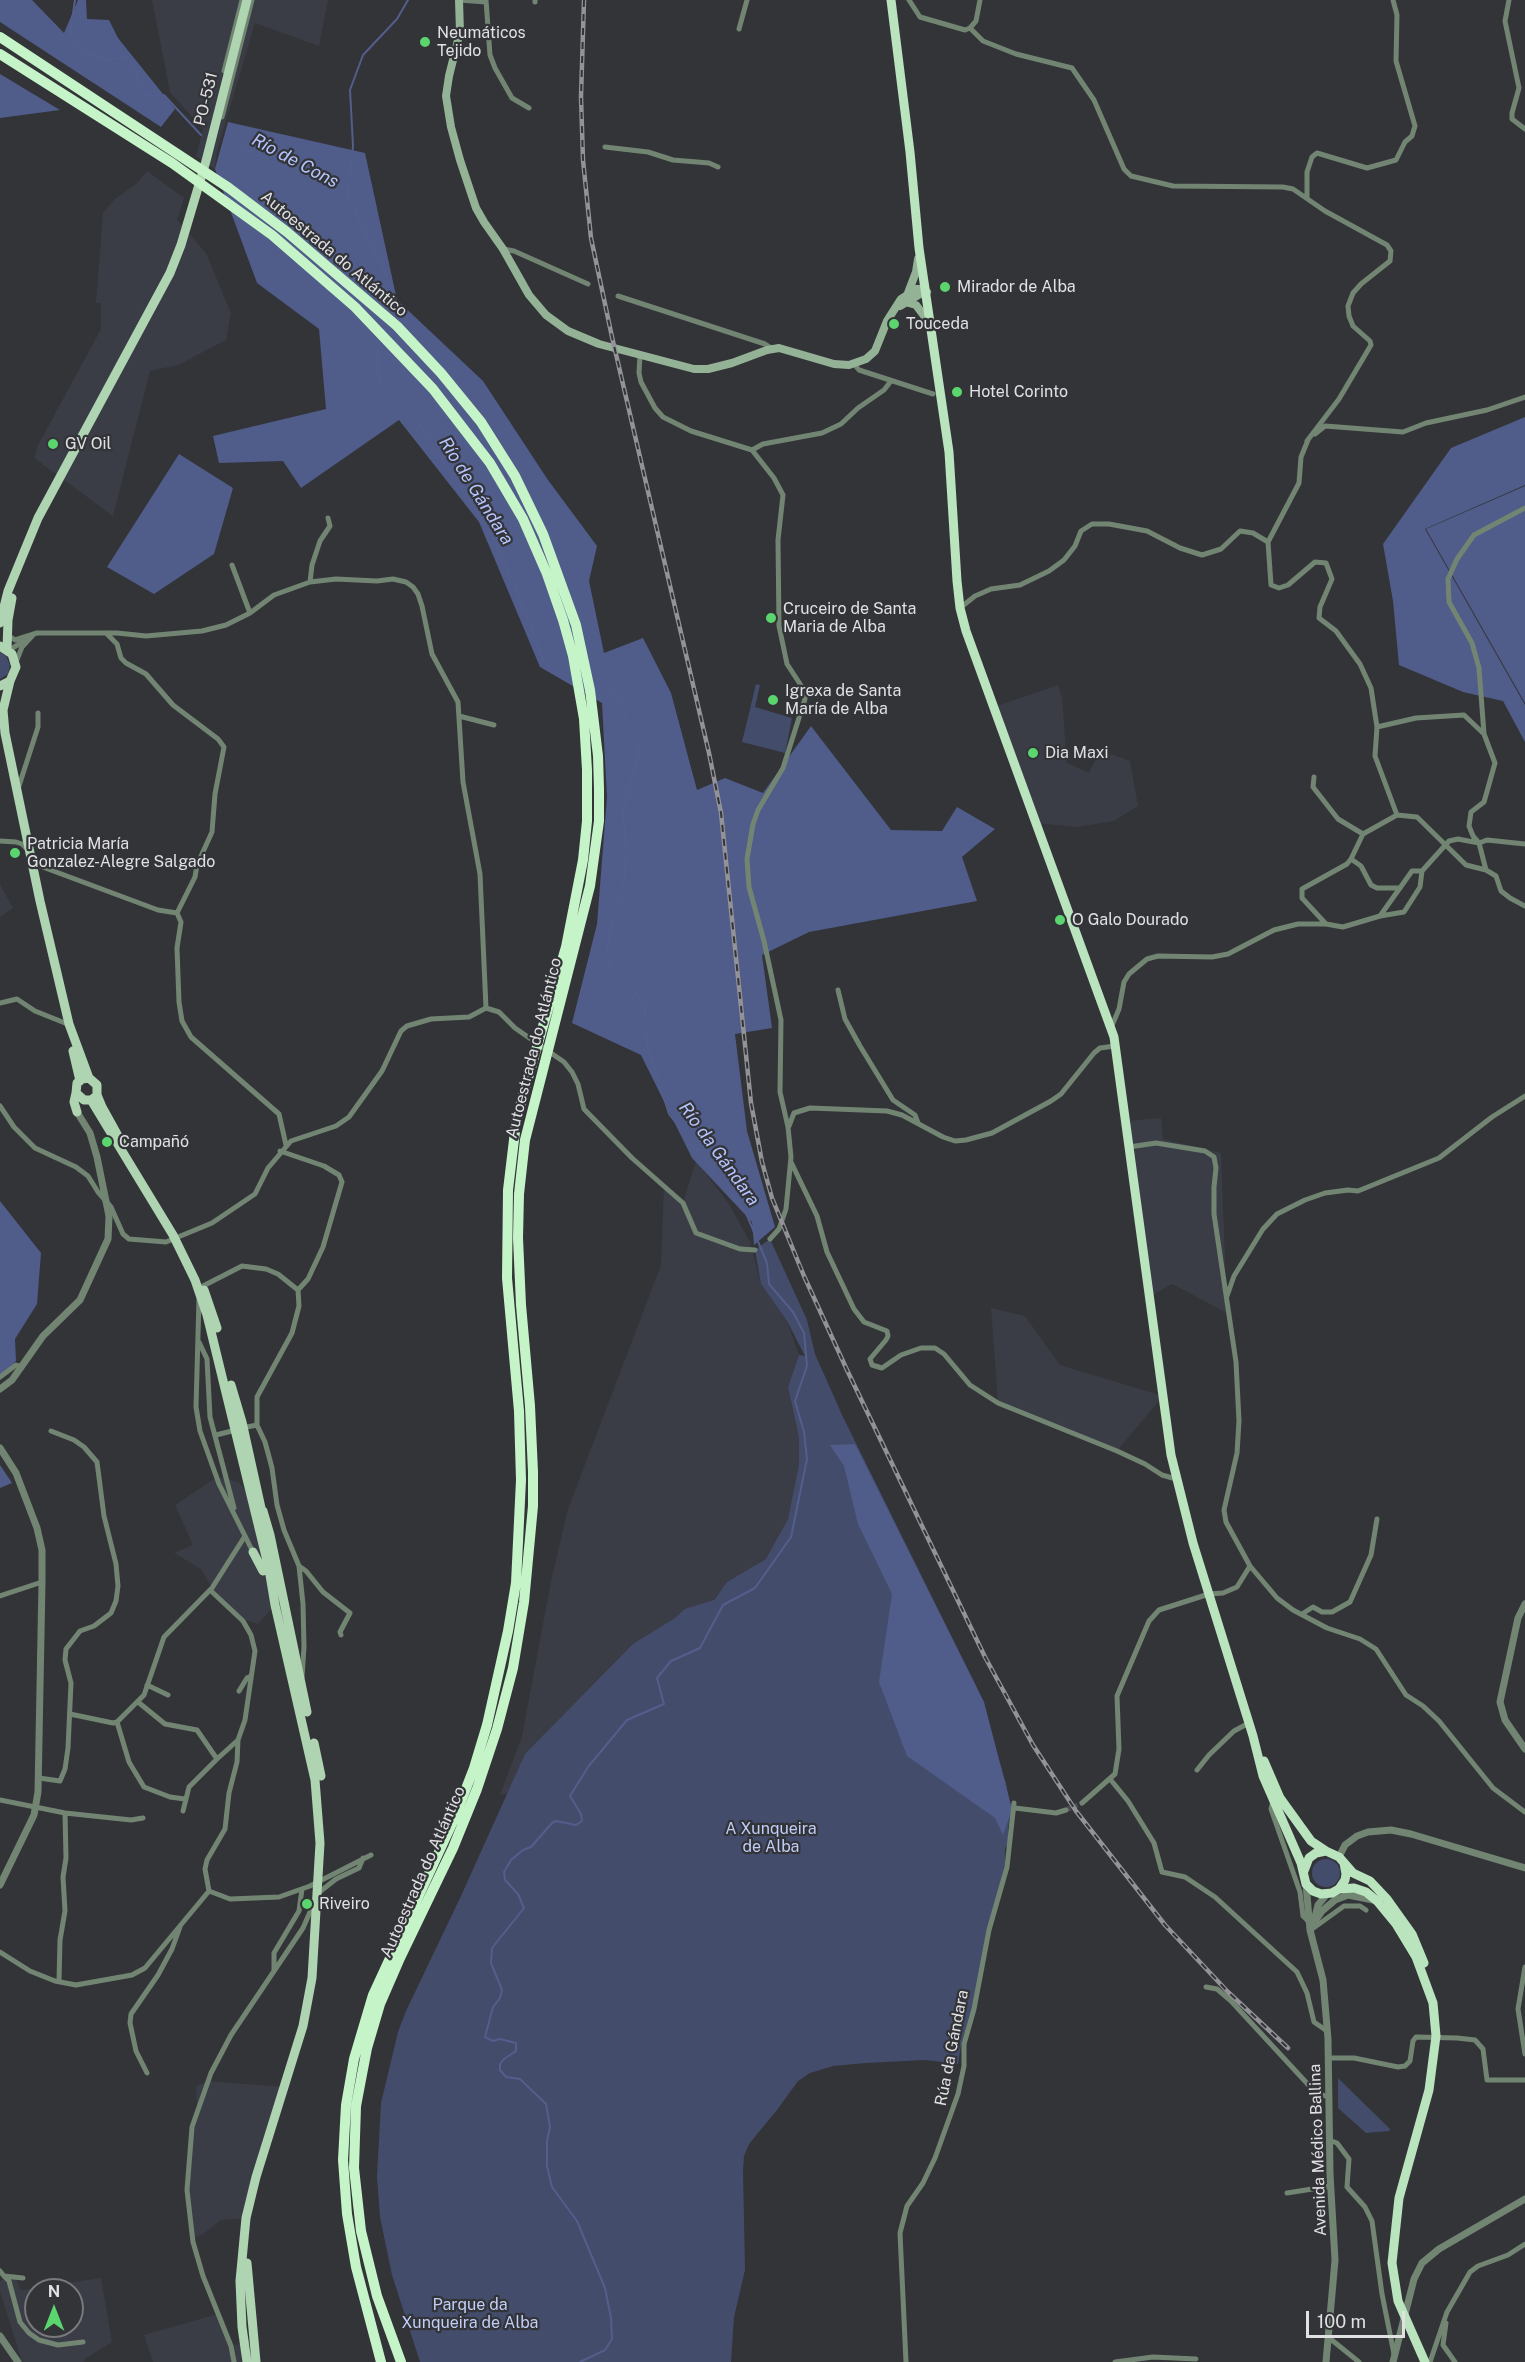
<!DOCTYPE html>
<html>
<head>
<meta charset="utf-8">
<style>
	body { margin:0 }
	#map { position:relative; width:1525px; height:2362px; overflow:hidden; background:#333438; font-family:"Public Sans",sans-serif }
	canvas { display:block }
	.north { position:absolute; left:24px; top:2278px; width:60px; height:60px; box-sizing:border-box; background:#333438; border:2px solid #79797d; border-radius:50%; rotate:0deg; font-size:16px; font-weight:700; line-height:24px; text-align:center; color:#e1e1e4 }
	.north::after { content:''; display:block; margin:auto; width:21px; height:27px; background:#5bd56e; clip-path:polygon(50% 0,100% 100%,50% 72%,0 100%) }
	.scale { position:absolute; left:1306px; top:2311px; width:99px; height:27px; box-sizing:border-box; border:3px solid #e1e1e4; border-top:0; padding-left:8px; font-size:18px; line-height:21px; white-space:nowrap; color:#e1e1e4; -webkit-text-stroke:4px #333438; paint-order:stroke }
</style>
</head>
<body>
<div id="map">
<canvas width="1525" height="2362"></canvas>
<div class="north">N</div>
<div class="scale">100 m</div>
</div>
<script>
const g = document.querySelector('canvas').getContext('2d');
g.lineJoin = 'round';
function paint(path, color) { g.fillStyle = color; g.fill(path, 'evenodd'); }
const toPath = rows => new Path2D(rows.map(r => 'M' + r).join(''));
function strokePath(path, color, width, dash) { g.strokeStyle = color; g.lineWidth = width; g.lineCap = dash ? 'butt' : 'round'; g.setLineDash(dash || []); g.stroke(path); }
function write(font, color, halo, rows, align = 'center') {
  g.font = font + ' "Public Sans",sans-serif'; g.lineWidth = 4.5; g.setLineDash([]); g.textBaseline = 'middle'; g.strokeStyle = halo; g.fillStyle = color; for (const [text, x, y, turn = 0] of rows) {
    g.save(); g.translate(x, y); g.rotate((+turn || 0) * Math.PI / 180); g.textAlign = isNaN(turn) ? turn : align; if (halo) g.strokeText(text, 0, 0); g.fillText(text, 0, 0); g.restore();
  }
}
const built = toPath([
	[152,0,328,0,319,46,255,23,217,151,215,169,196,156,203,129,170,92],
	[147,171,184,198,177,220,206,253,231,313,226,340,178,365,150,371,113,516,34,458,38,445,101,329,101,303,96,303,103,213,114,200,137,183],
	[1058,685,1062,697,1067,763,1089,773,1100,750,1130,761,1138,806,1114,821,1077,827,1036,823,994,707],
	[0,884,13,908,0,917],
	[1161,1118,1163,1139,1221,1153,1227,1313,1172,1284,1149,1297,1126,1121],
	[696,1161,729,1204,750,1242,761,1284,787,1321,799,1355,788,1387,799,1438,799,1464,788,1519,767,1559,727,1582,692,1629,519,1791,500,1795,522,1736,551,1581,568,1509,661,1265,664,1187,683,1203],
	[991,1308,1025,1316,1060,1365,1163,1396,1117,1451,998,1403],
	[217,1477,238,1482,252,1496,275,1605,258,1624,240,1618,212,1588,201,1569,174,1553,193,1545,175,1505],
	[208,2081,284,2087,246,2218,221,2220,202,2235,192,2238,188,2194,189,2151,197,2110,196,2086],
	[14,2274,21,2290,101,2278,112,2342,85,2359,84,2362,22,2362,0,2291,0,2281],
	[36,2290,72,2290,72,2326,36,2326],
	[218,2314,231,2346,243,2343,241,2362,153,2362,144,2335]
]);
const green = toPath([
	[0,652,6,656,10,665,8,674,0,679],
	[756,684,760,685,755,707,792,718,785,753,742,742],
	[770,1239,807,1320,815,1354,843,1417,976,1686,1006,1783,1011,1812,1008,1828,1009,1844,1005,1848,1005,1863,978,1991,961,2045,958,2064,925,2060,866,2063,833,2066,810,2073,798,2081,777,2110,749,2144,744,2156,743,2171,745,2270,734,2317,731,2362,420,2362,392,2275,380,2217,377,2177,381,2103,398,2032,406,2011,461,1896,525,1754,633,1644,675,1618,685,1609,714,1600,727,1582,766,1559,788,1519,799,1464,799,1438,788,1387,799,1355,805,1356,787,1321,761,1284,755,1250],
	'1312 1873a14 14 0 1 1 28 0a14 14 0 1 1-28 0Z',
	[1338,2078,1390,2129,1389,2131,1366,2133,1338,2108]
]);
const forest = toPath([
	[0,0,32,0,64,33,78,0,86,0,87,19,109,20,118,38,175,109,161,127,0,22],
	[0,74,60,110,0,118],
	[228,122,365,153,397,300,483,381,548,480,597,546,589,581,604,653,643,638,671,693,697,790,725,778,763,793,811,726,891,830,942,831,957,807,995,829,962,857,977,901,809,932,762,955,772,1028,735,1034,747,1131,775,1227,754,1245,752,1222,692,1158,641,1055,572,1023,597,924,607,797,602,703,540,667,479,522,399,420,301,488,283,461,219,463,213,436,326,409,319,329,257,283,215,169],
	[1525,417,1525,485,1425,529,1525,705,1525,742,1503,701,1463,692,1399,665,1393,601,1383,544,1451,448],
	[179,454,233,488,214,554,154,594,107,567],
	[1525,486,1525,703,1426,529],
	[0,1201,41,1253,37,1304,15,1339,16,1361,0,1377],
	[855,1444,984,1702,1012,1809,1003,1835,995,1818,907,1756,879,1682,892,1594,858,1524,844,1466,830,1445],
	[0,1465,12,1483,0,1488]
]);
const stream = toPath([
	[75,0,70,34,76,47,105,60,127,57,136,72,139,87,144,93,154,96,164,95,201,135],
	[229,142,280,165,319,193,337,200,349,199],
	[389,309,393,297,385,272,365,234,348,195,353,146,350,90,363,55,397,19,408,0],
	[379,342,377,370,380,382,393,398,415,418,493,537,518,594,545,663,556,673,568,675],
	[580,2362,605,2350,612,2339,611,2318,605,2288,577,2221,552,2187,547,2166,547,2141,550,2127,546,2104,520,2079,506,2077,500,2070,500,2064,504,2059,516,2051,516,2043,500,2039,493,2041,485,2037,493,2007,500,1998,502,1990,491,1963,492,1948,524,1908,518,1894,505,1880,504,1872,511,1860,523,1850,531,1847,552,1823,556,1821,576,1825,582,1821,581,1814,570,1796,588,1767,627,1720,664,1704,657,1678,671,1661,700,1648,723,1605,755,1588,791,1537,807,1459,804,1432,795,1401,807,1366,804,1333,793,1312,769,1284,767,1263,746,1213,669,1114,647,1044,645,1009,632,986,612,970,607,953,610,929,624,881,626,851,623,811,639,751,618,698,605,680,597,679]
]);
const minorTunnel = toPath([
	[1066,1810,1082,1803]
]);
const minor = toPath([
	[459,0,486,2],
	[486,0,490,55,495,68,512,98,529,108],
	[535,0,535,2],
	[909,0,920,17,965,30,970,28,976,21,980,0],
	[1509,0,1505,21,1519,88,1512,113,1512,119,1525,129],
	[970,28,983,41,1016,54,1072,68,1094,100,1124,169,1131,176,1173,186,1283,187,1293,189,1325,211,1387,245,1391,251,1390,261,1361,284,1353,293,1348,306,1349,316,1353,326,1370,341,1371,345,1339,399,1307,441],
	[739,29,747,0],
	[224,71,242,0],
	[222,117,252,0],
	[605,147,648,152,673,160,709,163,718,167],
	[1307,198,1307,172,1312,157,1317,153,1367,168,1396,160,1405,142,1412,136,1415,126,1396,61,1397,15,1393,0],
	[503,249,514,251,588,284],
	[618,296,765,344,773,349],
	[640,355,639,373,641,382,655,408,663,417,691,431,752,450,774,478,783,495,778,540,779,626,787,664,804,690,805,699,783,768,758,810,753,824,747,859,749,887,764,941,781,1020,780,1092,788,1127,791,1157,786,1209,779,1229,770,1239],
	[854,364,859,370,933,394],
	[1315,434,1325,426,1403,432,1426,423,1487,410,1525,397],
	[752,450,763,444,822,433,841,424,858,408,884,390,891,381],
	[1268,542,1271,585,1279,588,1288,585,1315,562,1326,563,1332,579,1320,607,1319,618,1336,631,1360,664,1371,688,1377,727,1375,756,1397,815],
	[232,565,250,613],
	[310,582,312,565,320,541,330,526,328,518],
	[960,608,975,596,991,589,1020,585,1049,571,1064,560,1075,546,1081,531,1092,524,1109,524,1147,531,1180,548,1202,555,1221,549,1240,531,1253,533,1268,542,1299,483,1301,457,1308,440],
	[106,633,117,644,121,658,126,663,146,674,173,705,218,739,224,747,215,794,212,832,197,865,195,877,177,913,181,922,177,948,179,1002,182,1021,191,1037,279,1114,286,1145],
	[8,635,15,640,37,633,117,633,146,636,202,631,226,625,250,613,274,595,310,582,336,579,377,581,393,579,406,582,413,587,418,594,422,606,432,654,458,702,463,782,480,874,486,1008],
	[9,650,21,643,23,638],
	[16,662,22,647,33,635],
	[459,716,494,725],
	[1377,727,1416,718,1464,715,1484,734,1495,763,1484,802,1471,812,1469,826,1473,836,1479,843,1486,870],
	[1484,734,1479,668,1472,643,1449,602,1448,579,1457,559,1474,535,1525,508],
	[1314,777,1313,787,1338,819,1363,834],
	[18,789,38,727,38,713],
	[0,841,16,842,22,844,26,848],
	[1351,859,1361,866,1371,885,1377,888,1400,888],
	[32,863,158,910,177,913],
	[1380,916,1412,871,1422,871],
	[1326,924,1302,898,1302,889,1347,864,1351,859,1363,834,1397,815,1417,817,1466,865,1486,870,1496,876,1501,891,1510,898,1525,906],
	[838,990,845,1019,860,1046,893,1100,915,1115,918,1123],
	[0,1003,17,999,35,1011,65,1023],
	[1111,1028,1119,1009,1124,982,1129,974,1147,959,1158,956,1212,957,1228,954,1274,930,1298,924,1326,924,1343,927,1380,916,1404,912,1420,887,1422,871,1449,841,1458,839,1479,843,1487,840,1525,844],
	[0,1106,14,1127,35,1148,76,1167,88,1176,98,1192,111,1207,123,1234,129,1239,166,1242,212,1223,255,1194,268,1168,291,1141,336,1126,349,1117,382,1071,401,1031,407,1026,431,1019,469,1017,486,1008,499,1012,515,1028,564,1062,572,1072,578,1084,584,1109,632,1158,683,1203,696,1233,740,1249,755,1250],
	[789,1126,794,1113,810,1108,887,1111,902,1115,943,1137,955,1141,966,1140,992,1133,1051,1101,1061,1094,1094,1053,1100,1048,1115,1046],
	[1129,1147,1156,1143,1205,1151,1214,1157,1216,1168,1214,1187,1214,1214,1236,1362,1239,1421,1237,1453,1224,1510,1226,1522,1250,1566,1277,1598,1293,1610,1327,1628,1360,1639,1376,1649,1406,1695,1423,1706,1439,1721,1493,1788,1525,1812],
	[791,1162,817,1216,827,1252,854,1309,864,1322,887,1331,888,1336,886,1340,870,1359,872,1365,882,1368,901,1355,921,1348,935,1348,944,1354,970,1385,998,1403,1117,1451,1145,1464,1162,1475,1176,1479],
	[203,1286,242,1266,266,1269,278,1274,298,1290,308,1279,323,1247,342,1182,339,1175,324,1166,280,1151],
	[1227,1296,1234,1276,1263,1229,1277,1214,1305,1200,1325,1193,1348,1190,1358,1191,1439,1158,1492,1117,1525,1096],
	[199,1299,196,1407,200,1431,219,1484,253,1552],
	[199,1342,207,1359,210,1417,234,1508],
	[0,1377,16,1365,22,1367],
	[257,1425,265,1442,272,1468,277,1505,284,1530,299,1566,303,1604,304,1647,302,1677],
	[247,1427,257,1425,257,1397,292,1333,299,1306,298,1290],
	[216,1435,232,1431],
	[299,1566,306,1571,323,1592,350,1613,340,1632,341,1635],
	[210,1590,243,1621,251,1635,255,1651,245,1720,238,1740],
	[0,1596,42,1582],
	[1302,1614,1313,1607,1322,1612,1332,1612,1350,1602,1371,1555,1377,1519],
	[147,1685,168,1695],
	[239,1691,247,1678,251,1676],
	[138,1702,165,1724,197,1730,217,1759,238,1740,237,1762,229,1793,225,1829,207,1860,205,1869,209,1891,230,1899,279,1897,310,1886,371,1855],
	[70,1714,113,1723,117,1722,129,1762,144,1787,170,1797,185,1799],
	[117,1722,144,1695,164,1637,212,1588,245,1536],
	[1197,1770,1209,1755,1234,1731,1249,1723],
	[39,1778,60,1781,65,1769,68,1748,71,1683,65,1660,66,1649,80,1631,94,1626,111,1613,116,1601,118,1586,116,1564,104,1516,97,1462,84,1447,74,1440,51,1431],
	[1110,1779,1128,1801,1154,1843,1162,1872,1185,1877,1215,1897,1297,1972,1307,1993,1314,2022,1327,2031],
	[0,1800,65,1813,131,1820,143,1818],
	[1273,1801,1271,1809,1300,1892,1303,1916,1310,1923],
	[1082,1803,1115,1774,1119,1749,1117,1696,1149,1621,1159,1610,1209,1594,1223,1593,1237,1587,1250,1566],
	[1015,1808,1056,1813,1066,1810],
	[183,1811,189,1787,217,1759],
	[317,1894,336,1879,359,1868,363,1858],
	[1312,1929,1344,1906,1360,1906,1366,1910],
	[0,1952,30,1971,55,1981,76,1985,132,1975,145,1968,209,1891],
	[1525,1967,1518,2009,1525,2054],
	[274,1970,274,1953,299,1911,302,1889],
	[59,1981,60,1940,65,1911,63,1877,66,1858,65,1813],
	[1206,1987,1217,1989,1231,2001,1315,2092,1328,2097],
	[1329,2058,1354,2058,1398,2067,1405,2066,1410,2061,1413,2041,1416,2037,1457,2038,1475,2040,1483,2049,1487,2080,1525,2080],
	[147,2073,136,2051,130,2023,131,2014,158,1975,172,1949,180,1927],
	[1329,2140,1337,2143,1349,2159,1347,2187,1365,2207,1372,2221,1382,2294,1394,2354],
	[1287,2193,1331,2186],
	[0,2271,4,2276,23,2278],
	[4,2276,9,2281,20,2322,29,2333,39,2340,58,2345,83,2342],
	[1446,2323,1443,2345,1455,2362],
	[1328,2337,1359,2362],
	[234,2362,231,2346,203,2276,193,2242,187,2190,192,2127,211,2073,231,2035,303,1928,314,1903],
	[906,2362,900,2233,907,2206,923,2183,935,2158,958,2094,964,2066,964,2044,974,2009,989,1930,1007,1867,1014,1803],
	[1115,2362,1153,2357,1196,2359],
	[1430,2362,1447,2312,1470,2272,1478,2266,1508,2255,1525,2244]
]);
const tertiary = toPath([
	[0,1389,12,1380,43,1336,80,1300,108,1239,109,1216,97,1157,90,1133,77,1112],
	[0,1448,16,1473,37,1528,42,1550,42,1582,38,1792,34,1815,0,1885],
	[1525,1604,1518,1618,1500,1702,1505,1720,1525,1749],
	[1339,1857,1345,1845,1357,1836,1368,1832,1391,1830,1411,1834,1525,1868],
	[1306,1884,1310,1930,1323,1980,1328,2039,1330,2174,1335,2260,1326,2362],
	[1314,1921,1318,1905,1327,1894],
	[1313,1924,1322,1911,1335,1900,1348,1895,1373,1900],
	[0,2336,18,2362],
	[1393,2362,1414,2279,1422,2263,1439,2249,1525,2199]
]);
const secondary = toPath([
	[459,0,460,32,449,76,446,96,451,127,460,160,476,208,484,222,503,249,529,295,546,315,568,331,599,344,694,369,708,369,732,363,767,350,779,348,834,364,849,365,866,359,875,351,887,321,901,299,916,289,922,289,927,292],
	[908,293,916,272,918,259],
	[905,302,916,305,928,321],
	[900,306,920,294,925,286]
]);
const primary = toPath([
	[0,623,8,591,38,518,170,273,181,245,206,161,247,0],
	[0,646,12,654,16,667,10,681,0,686],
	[7,649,8,620,12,598],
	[10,681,3,710,5,733,40,901,69,1024,89,1078,97,1085,97,1095,102,1107,123,1145],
	[73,1051,80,1081],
	[89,1078,82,1079,77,1083,76,1093,84,1100,91,1100,95,1097],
	[76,1093,74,1102,77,1112],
	[91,1100,173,1235,195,1280,207,1315,269,1569,275,1605,315,1780,320,1843,312,1978,303,2026,256,2177,246,2218,240,2281,242,2327,247,2362],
	[204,1290,217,1328],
	[231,1385,242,1422,263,1517],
	[263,1511,270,1535,307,1712],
	[253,1552,263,1571,269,1569,270,1563],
	[314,1743,321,1776],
	[247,2263,256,2362]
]);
const trunk = toPath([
	[891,0,910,152,919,248,949,452,957,581,960,608,966,631,998,719,1114,1037,1171,1455,1193,1543,1253,1736,1263,1776,1301,1863,1306,1884,1313,1891,1321,1894,1332,1893,1339,1889,1345,1880,1346,1874,1344,1863],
	[1264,1761,1280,1798,1311,1841,1326,1851,1339,1857,1353,1873,1370,1881,1387,1899,1412,1934,1424,1963],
	[1304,1871,1309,1858,1316,1853,1326,1851],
	[1339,1889,1354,1888,1366,1892,1377,1901,1396,1924,1416,1957,1433,2003,1436,2036,1429,2090,1399,2198,1392,2263,1398,2301,1425,2362]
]);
const motorway = toPath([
	[0,37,229,188,287,232,397,326,441,373,481,422,515,476,543,534,576,625,590,690,598,756,599,789,599,821,590,886,525,1140,519,1194,518,1238,521,1305,530,1406,533,1472,533,1506,524,1602,513,1668,497,1729,477,1789,453,1848,400,1958,380,2004,367,2048,356,2106,354,2168,361,2231,377,2296,401,2362],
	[0,54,172,163,272,235,355,307,433,389,490,463,523,519,547,574,563,620,573,656,584,719,587,770,587,821,583,860,566,947,523,1095,516,1123,508,1190,507,1278,519,1411,521,1480,516,1583,508,1631,487,1725,474,1768,455,1817,373,1995,354,2059,346,2105,343,2160,347,2214,356,2267,381,2362]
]);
const rail = toPath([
	[584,0,581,97,583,160,591,238,612,337,709,753,721,813,751,1103,762,1162,772,1198,804,1276,847,1370,985,1657,1033,1745,1076,1811,1165,1925,1228,1992,1288,2048]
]);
const markers = [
	[425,42,6,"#5bd56e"],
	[945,287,6,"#5bd56e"],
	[894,324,6,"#5bd56e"],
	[957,392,6,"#5bd56e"],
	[53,444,6,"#5bd56e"],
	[771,618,6,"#5bd56e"],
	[773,700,6,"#5bd56e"],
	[1033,753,6,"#5bd56e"],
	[15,853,6,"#5bd56e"],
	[1060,920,6,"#5bd56e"],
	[107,1142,6,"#5bd56e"],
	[307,1904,6,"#5bd56e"]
];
const poiNames = [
	["Neumáticos",437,33],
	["Tejido",437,51],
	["Mirador de Alba",957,287],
	["Touceda",906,324],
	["Hotel Corinto",969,392],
	["GV Oil",65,444],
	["Cruceiro de Santa",783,609],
	["Maria de Alba",783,627],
	["Igrexa de Santa",785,691],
	["María de Alba",785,709],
	["Dia Maxi",1045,753],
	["Patricia María",27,844],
	["Gonzalez-Alegre Salgado",27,862],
	["O Galo Dourado",1072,920],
	["Campañó",119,1142],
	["Riveiro",319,1904]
];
const streetNames = [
	["PO-531",206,99,-76],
	["Autoestrada do Atlántico",334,254,40],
	["Autoestrada do Atlántico",534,1048,-76],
	["Autoestrada do Atlántico",423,1872,-66],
	["Rúa da Gándara",952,2048,-79],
	["Avenida Médico Ballina",1318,2150,-92]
];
const parkNames = [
	["A Xunqueira",771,1829],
	["de Alba",771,1847],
	["Parque da",470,2305],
	["Xunqueira de Alba",470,2323]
];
const waterNames = [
	["Río de Cons",295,161,28],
	["Río de Gándara",476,491,58],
	["Río da Gándara",719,1154,54]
];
paint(built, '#3a3d46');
paint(green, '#444c6b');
paint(forest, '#505c89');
strokePath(stream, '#535e8c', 2);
strokePath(minorTunnel, '#4d4e52', 5, [5, 2.5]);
strokePath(minor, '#728573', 5);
strokePath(tertiary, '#728573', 7);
strokePath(secondary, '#94b296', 8);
strokePath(primary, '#aed4b1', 9);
strokePath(trunk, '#bae4bd', 9);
strokePath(motorway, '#c6f4c9', 10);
strokePath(rail, '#939397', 4.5);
strokePath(rail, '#333438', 2, [7]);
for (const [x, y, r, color] of markers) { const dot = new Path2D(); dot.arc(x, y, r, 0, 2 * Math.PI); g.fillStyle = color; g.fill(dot); strokePath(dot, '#333438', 2); }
write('16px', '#e1e1e4', '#333438', poiNames, 'left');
write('16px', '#e1e1e4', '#333438', streetNames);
write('16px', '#c1cef9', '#333438', parkNames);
write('italic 18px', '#b5c4fe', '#333438', waterNames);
</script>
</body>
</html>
